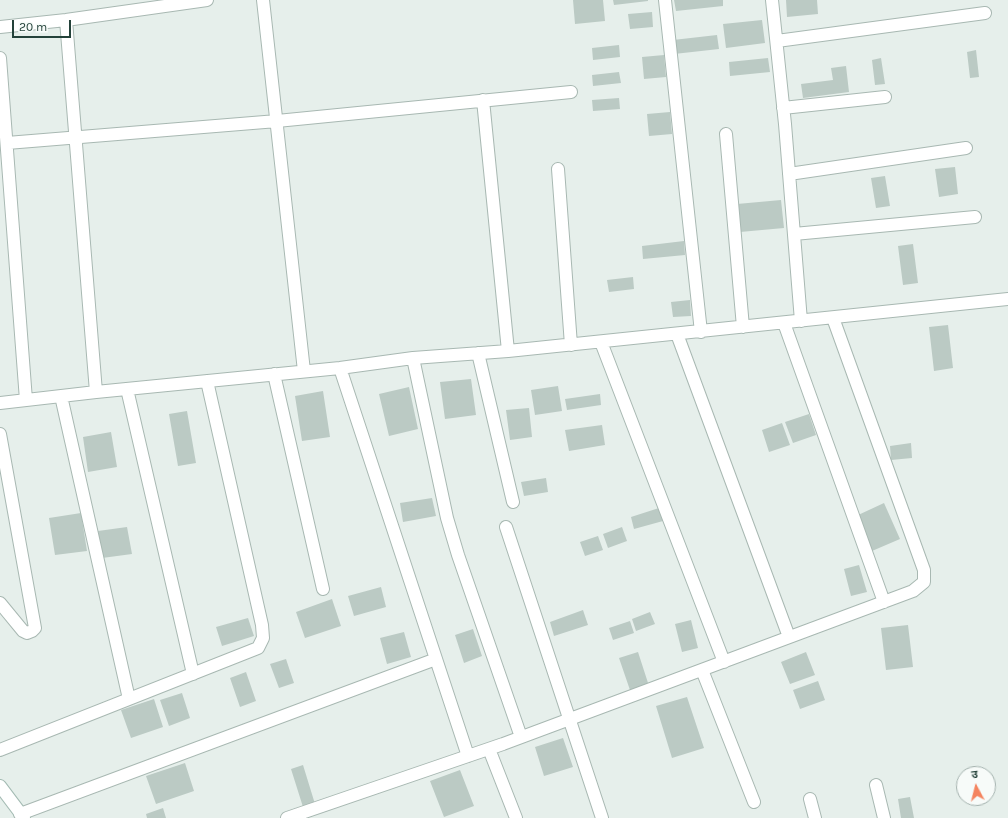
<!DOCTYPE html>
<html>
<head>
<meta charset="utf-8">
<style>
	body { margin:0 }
	#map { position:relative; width:1008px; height:818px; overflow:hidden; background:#e6efeb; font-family:Karla,"Noto Sans Devanagari",sans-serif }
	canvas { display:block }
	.north { position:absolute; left:956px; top:766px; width:40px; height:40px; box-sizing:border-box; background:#f7fbf9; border:1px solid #a3b1ad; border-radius:50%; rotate:353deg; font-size:11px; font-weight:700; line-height:16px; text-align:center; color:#24423a }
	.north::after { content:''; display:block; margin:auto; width:14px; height:18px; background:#f4845f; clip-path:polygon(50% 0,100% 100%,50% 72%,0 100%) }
	.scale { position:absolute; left:12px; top:20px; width:59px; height:18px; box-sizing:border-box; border:2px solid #24423a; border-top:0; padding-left:5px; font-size:12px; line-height:14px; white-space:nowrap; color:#24423a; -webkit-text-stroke:3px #f7fbf9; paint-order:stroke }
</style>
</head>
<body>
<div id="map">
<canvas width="1008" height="818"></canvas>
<div class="north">उ</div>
<div class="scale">20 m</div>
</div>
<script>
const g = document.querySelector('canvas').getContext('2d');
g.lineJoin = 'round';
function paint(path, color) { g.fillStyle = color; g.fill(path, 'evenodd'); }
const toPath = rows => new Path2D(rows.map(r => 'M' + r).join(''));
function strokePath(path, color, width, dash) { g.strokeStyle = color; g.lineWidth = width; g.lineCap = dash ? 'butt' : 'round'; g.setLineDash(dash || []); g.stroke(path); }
const building = toPath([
	[573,0,603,0,605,21,575,24],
	[613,0,648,0,648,1,614,5],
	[674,0,723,0,723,6,676,11],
	[786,0,817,0,818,14,787,17],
	[652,12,653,27,630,29,628,14],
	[762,20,765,43,726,48,723,24],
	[717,35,719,49,674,54,673,40],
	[619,45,620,57,593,60,592,48],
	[976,50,979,77,970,78,967,52],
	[664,55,666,77,644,79,642,57],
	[768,58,770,72,730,76,729,62],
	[881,58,885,84,875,85,872,60],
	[846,66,849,92,803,98,801,84,833,80,831,68],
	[619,72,621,83,593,86,592,75],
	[619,98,620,109,593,111,592,100],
	[670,112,672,134,649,136,647,114],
	[955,167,958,194,939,197,935,169],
	[885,176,890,206,876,208,871,178],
	[781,200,784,228,740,232,737,204],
	[684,241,685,255,643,259,642,246],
	[913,244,918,283,903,285,898,246],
	[633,277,634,289,609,292,607,280],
	[690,300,691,316,673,317,671,302],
	[948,325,953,368,934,371,929,327],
	[471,379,476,415,445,419,440,382],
	[558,386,562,411,535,415,531,390],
	[409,387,418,429,389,436,379,394],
	[323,391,330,437,302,441,295,396],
	[600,394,601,405,567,410,565,399],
	[529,408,532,437,510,440,506,410],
	[187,411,196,463,178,466,169,414],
	[809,414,816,435,793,443,785,422],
	[782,423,790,445,769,452,762,430],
	[602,425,605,445,569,451,565,430],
	[111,432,117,467,88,472,83,437],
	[911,443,912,458,891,460,890,446],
	[546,478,548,492,524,496,521,482],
	[432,498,436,516,403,522,400,503],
	[884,503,900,539,872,551,856,516],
	[659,508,663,521,634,529,631,517],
	[81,513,87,551,55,555,49,518],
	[127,527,132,554,102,558,98,531],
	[622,527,627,541,608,548,603,534],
	[598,536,603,550,585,556,580,542],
	[859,565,867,592,851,596,844,569],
	[381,587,386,607,354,616,348,596],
	[332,599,341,626,305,638,296,612],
	[583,610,588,625,554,636,550,622],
	[650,612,655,624,636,631,632,619],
	[248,618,254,636,222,646,216,627],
	[691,620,698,648,682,652,675,624],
	[630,621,634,633,613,640,609,628],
	[908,625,913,667,886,670,881,628],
	[473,629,482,656,464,663,455,635],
	[404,632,411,657,387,664,380,638],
	[638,652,649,686,631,693,619,658],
	[806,652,815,675,790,684,781,662],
	[286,659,294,683,279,688,270,664],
	[246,672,256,701,240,707,230,678],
	[818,681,825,700,800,709,793,690],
	[182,693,190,718,169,726,160,700],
	[687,697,704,748,672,758,656,706],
	[154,699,163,727,131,738,121,710],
	[563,738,573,767,544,776,535,747],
	[185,763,194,791,156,804,146,776],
	[303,765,315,804,303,807,291,769],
	[460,770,474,806,444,817,430,781],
	[910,797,914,818,901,818,898,799],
	[163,808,166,818,147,818,146,814]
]);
const minor = toPath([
	[263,0,304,371],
	[665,0,701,332],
	[772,0,785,124,801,321],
	[66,20,96,392],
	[0,27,66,20,207,0],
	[777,41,985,13],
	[0,58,26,400],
	[483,100,508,351],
	[783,108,885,97],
	[726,134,743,327],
	[7,143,277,121,571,92],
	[558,169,571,345],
	[789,174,966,148],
	[794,234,975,217],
	[784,323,884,602],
	[677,334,789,637],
	[601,342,724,662],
	[478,353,513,502],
	[413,358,447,518,458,555,521,737],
	[340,368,468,756],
	[274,374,323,589],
	[127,389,193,674],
	[61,396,129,699],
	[0,403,96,392,340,368,413,358,508,351,1008,299],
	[0,434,35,628,32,631,27,633,23,631,0,603],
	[506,527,602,818],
	[702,670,754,802],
	[489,749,516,818],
	[0,750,258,648,263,638,262,625,207,381],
	[876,785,884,818],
	[810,799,815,818],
	[20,814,436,659],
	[287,818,503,744,913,591,924,582,924,570,833,318]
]);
const secondary = toPath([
	[0,786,24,818]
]);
paint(building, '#bbcac4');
strokePath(minor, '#a8b8b2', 14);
strokePath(secondary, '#a4bbb3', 14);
strokePath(minor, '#fff', 12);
strokePath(secondary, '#fff', 12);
</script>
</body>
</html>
